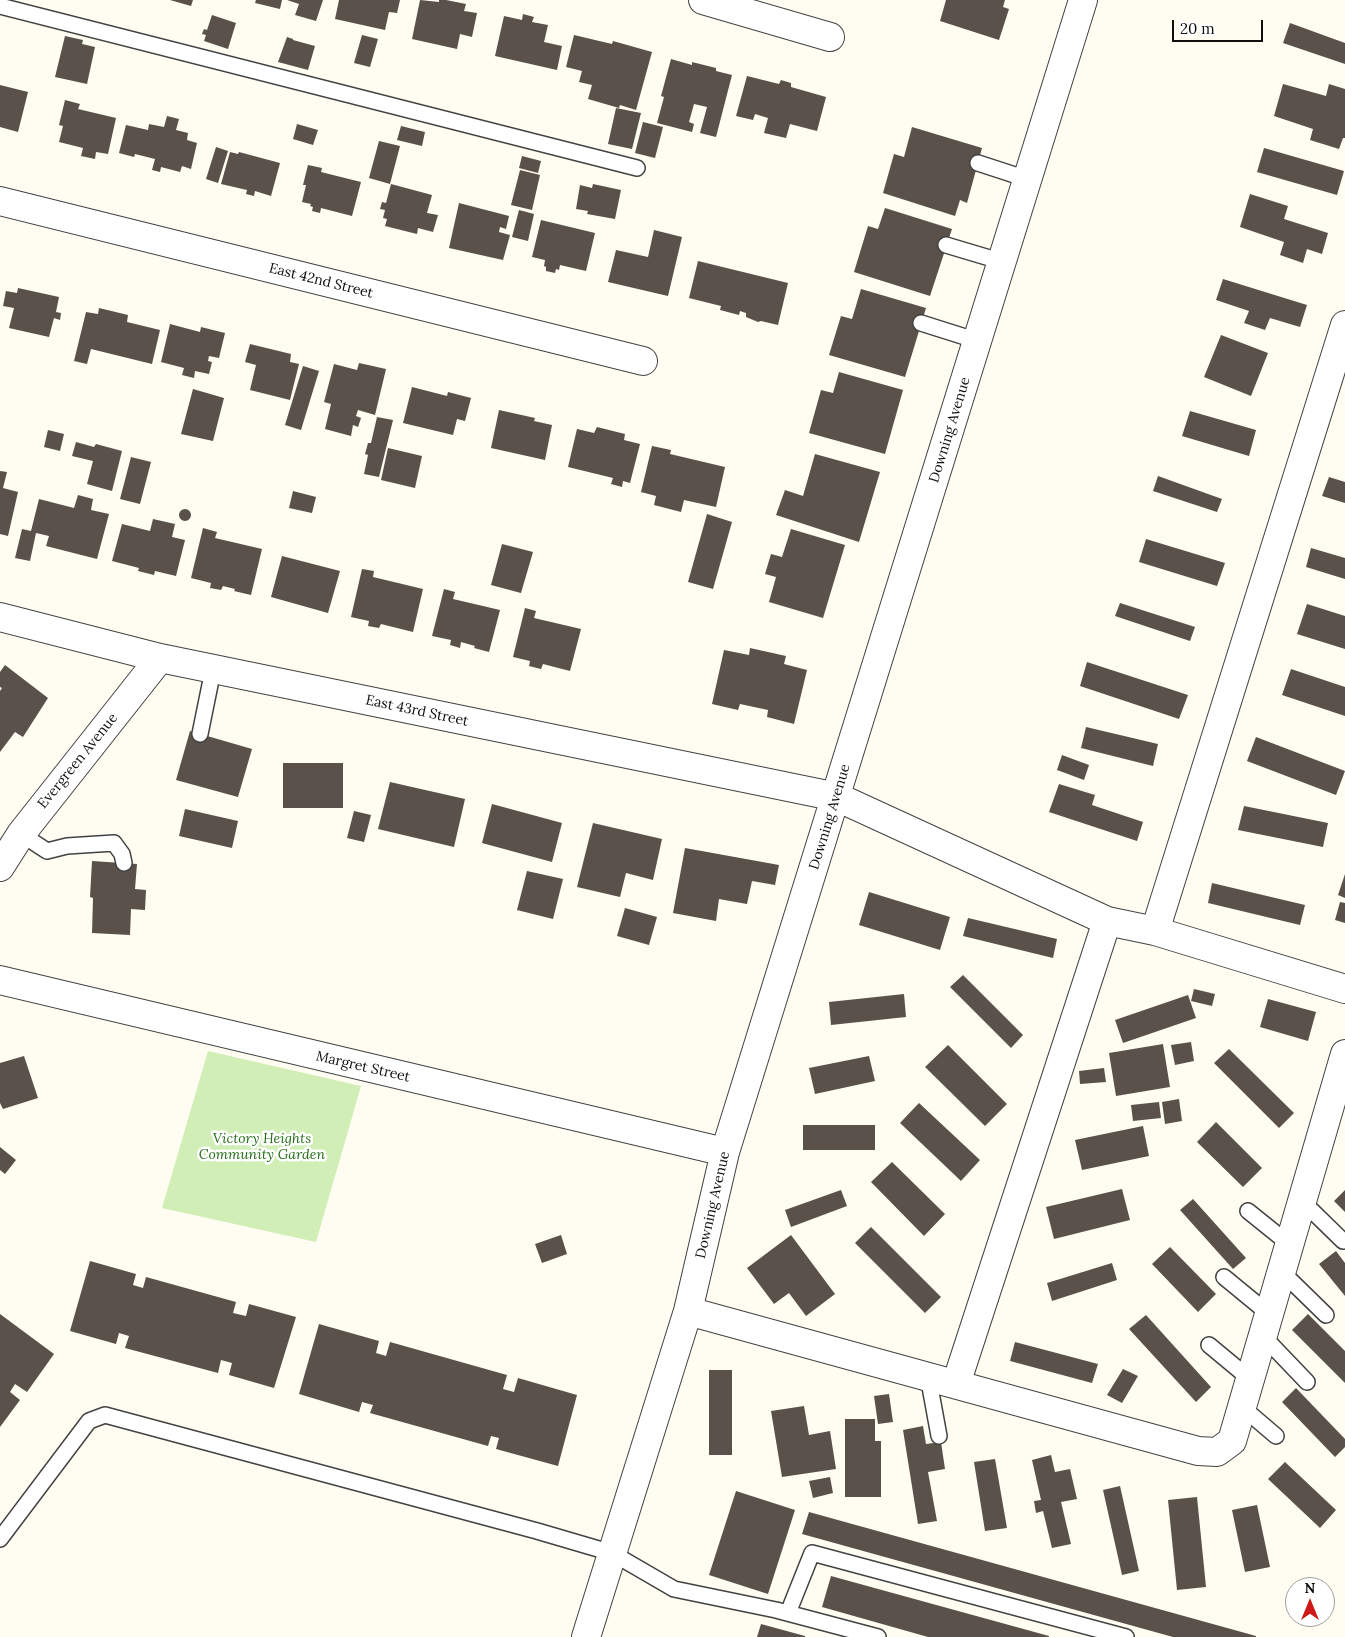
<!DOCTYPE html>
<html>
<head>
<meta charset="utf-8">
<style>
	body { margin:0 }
	#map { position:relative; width:1345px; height:1637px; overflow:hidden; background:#fffdf1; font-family:Lora,serif }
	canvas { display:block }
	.north { position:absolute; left:1285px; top:1577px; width:50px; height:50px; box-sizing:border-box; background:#fff; border:1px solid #9f9f9f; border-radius:50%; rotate:0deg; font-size:14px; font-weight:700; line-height:20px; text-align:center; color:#0f0f0f }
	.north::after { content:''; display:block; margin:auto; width:18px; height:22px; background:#ce1918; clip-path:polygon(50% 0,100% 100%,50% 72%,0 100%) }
	.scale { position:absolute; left:1172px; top:20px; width:91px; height:22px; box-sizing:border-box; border:2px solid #0f0f0f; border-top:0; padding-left:6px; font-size:15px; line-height:18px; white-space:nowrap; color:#0f0f0f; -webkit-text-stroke:4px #fff; paint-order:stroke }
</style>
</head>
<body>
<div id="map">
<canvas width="1345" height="1637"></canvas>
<div class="north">N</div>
<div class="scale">20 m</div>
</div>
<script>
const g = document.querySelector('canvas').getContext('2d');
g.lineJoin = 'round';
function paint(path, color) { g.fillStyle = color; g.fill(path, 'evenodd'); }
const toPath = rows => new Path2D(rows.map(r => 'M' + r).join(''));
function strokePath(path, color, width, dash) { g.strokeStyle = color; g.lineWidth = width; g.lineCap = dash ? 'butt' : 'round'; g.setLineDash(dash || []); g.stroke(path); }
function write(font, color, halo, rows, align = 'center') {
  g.font = font + ' Lora,serif'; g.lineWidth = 5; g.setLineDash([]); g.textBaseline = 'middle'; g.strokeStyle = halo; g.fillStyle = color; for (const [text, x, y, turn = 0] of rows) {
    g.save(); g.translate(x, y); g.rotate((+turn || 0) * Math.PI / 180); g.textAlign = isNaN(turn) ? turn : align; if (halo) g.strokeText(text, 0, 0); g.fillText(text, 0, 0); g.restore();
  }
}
const green = toPath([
	[208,1051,361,1086,316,1242,162,1208]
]);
const building = toPath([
	[170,0,193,0,191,6],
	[256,0,282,0,280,9,255,3],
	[287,0,323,0,316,21,295,15,299,4],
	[339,0,400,0,397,13,389,12,385,30,335,19],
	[420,0,439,2,439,0,446,0,466,4,464,11,477,13,472,37,460,34,457,49,412,39],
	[946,0,1005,0,1003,7,1009,9,999,40,940,21],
	[523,14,534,17,532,22,548,25,544,42,562,46,557,70,495,56,504,16,522,20],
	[212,15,236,23,228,49,204,41,206,35,202,34,204,29,207,30],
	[1290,23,1345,43,1345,64,1283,43],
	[362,35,378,39,370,67,354,63],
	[574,35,612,44,613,41,652,52,636,110,620,105,619,108,588,99,592,85,579,82,582,71,566,67],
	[65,36,83,40,82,44,95,47,87,84,55,77],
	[287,37,293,39,293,40,315,46,308,70,278,62],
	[671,59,692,65,692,62,716,68,716,71,732,75,716,137,700,133,707,107,694,104,689,122,694,124,692,132,657,123,664,97,661,96],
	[747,76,779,84,781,80,791,83,791,87,826,97,817,131,790,124,786,138,764,133,768,118,755,114,753,120,736,116],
	[1283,84,1326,96,1329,84,1345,89,1345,138,1343,138,1339,149,1310,140,1313,129,1274,116],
	[0,85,28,92,18,132,0,127],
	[65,100,80,104,78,109,116,118,108,154,96,152,95,159,81,156,83,148,59,142,63,126,59,125],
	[616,108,641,113,632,149,608,144],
	[167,116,179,119,176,130,188,133,187,140,197,143,191,169,182,166,180,172,161,167,160,172,152,170,155,159,135,154,134,157,119,153,126,125,148,130,149,124,164,127],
	[643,122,663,127,655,158,635,153],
	[297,124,318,130,313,145,293,139],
	[401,126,425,132,422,146,397,140],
	[912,127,982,148,967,203,960,200,955,216,883,193,894,154,904,157],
	[379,141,400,146,390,184,369,178],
	[216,147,228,151,218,183,206,179],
	[1264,148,1344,171,1337,195,1257,172],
	[230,152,238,154,239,152,280,163,271,196,255,191,254,196,246,194,247,190,221,184],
	[522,156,541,161,538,173,519,168],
	[308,165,322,168,321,172,361,182,352,216,321,208,320,213,312,211,313,207,310,206,311,204,302,202,306,185,303,185],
	[520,170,540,175,532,210,511,205],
	[391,184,432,195,427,213,438,215,433,232,418,228,417,234,385,226,387,219,383,218,385,210,380,209,382,202,386,203],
	[593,184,621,190,615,219,587,214,588,211,576,209,580,185,592,188],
	[1250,194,1288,206,1284,219,1328,233,1322,254,1307,249,1303,263,1280,255,1284,242,1240,227],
	[459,203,509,216,506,229,500,227,499,232,510,235,503,260,449,248],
	[885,208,952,229,930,296,854,272,868,226,878,229],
	[519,210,534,214,528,241,512,237],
	[541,220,595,233,586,271,560,265,559,270,556,269,555,273,546,271,546,267,544,266,545,260,532,257],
	[654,230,682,237,668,296,608,282,616,250,648,257],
	[698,261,788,283,778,325,761,321,758,322,746,317,746,313,740,311,739,315,720,310,721,306,689,298],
	[1223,279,1307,305,1300,327,1270,318,1265,330,1244,323,1249,311,1216,300],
	[18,288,59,297,56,312,61,313,60,320,54,318,49,337,9,328,14,308,3,306,6,291,17,293],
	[861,289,926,308,905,377,829,355,841,316,852,319],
	[99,308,128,315,127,322,160,330,152,364,91,349,87,364,74,361,86,312,98,314],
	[170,324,200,332,201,327,225,333,219,358,209,356,208,361,212,362,209,374,195,371,194,378,182,375,184,368,161,362],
	[1221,335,1268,353,1251,396,1204,377],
	[250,344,291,354,290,362,299,364,290,400,250,390,256,365,245,362],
	[359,363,386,369,375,415,358,410,356,416,361,418,358,427,353,425,351,436,325,429,331,404,324,402,334,364,357,370],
	[303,366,319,371,301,430,285,425],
	[839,372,903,390,885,454,809,433,821,390,833,393],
	[412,387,447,396,448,392,471,398,465,421,457,419,453,435,403,423],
	[193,389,224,398,213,441,181,434],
	[499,410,535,418,534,421,552,425,545,460,491,448],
	[1190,411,1256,430,1249,456,1182,436],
	[377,417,393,420,379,477,364,474,368,455,365,454,368,443,371,443],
	[597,427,625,434,624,440,640,444,630,483,623,481,622,487,611,484,613,478,568,467,577,429,594,433],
	[48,430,64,434,60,451,44,447],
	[76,442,94,447,96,444,122,451,112,491,87,484,93,461,72,456],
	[652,446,671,450,670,454,725,467,716,507,684,500,681,512,654,505,656,496,641,492],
	[388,448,422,456,415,488,381,480],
	[815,454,880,472,859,542,776,515,785,490,803,496],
	[131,457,151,462,140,504,120,499],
	[0,471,7,472,3,488,18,492,8,536,0,534],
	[1158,476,1222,499,1217,512,1153,491],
	[1329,477,1345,482,1345,503,1322,496],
	[293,491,316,497,312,513,289,508],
	[78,495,93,499,91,510,109,514,97,559,46,546,49,536,36,533,30,561,15,558,22,529,31,531,39,499,74,508],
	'179 515a6 6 0 1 1 12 0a6 6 0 1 1-12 0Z',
	[707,514,732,522,713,589,688,582],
	[153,519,175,524,172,537,185,540,176,576,155,571,154,575,138,571,139,568,112,561,122,524,150,531],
	[203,528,217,532,215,538,262,549,251,595,234,591,235,589,223,586,221,590,210,588,211,583,191,578],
	[791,529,845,545,823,618,769,602,776,577,765,574,771,554,782,557],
	[1146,539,1225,563,1217,586,1139,562],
	[502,544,533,552,521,593,491,585],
	[1311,548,1345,558,1345,579,1306,567],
	[282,556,340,571,328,613,271,597],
	[362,569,374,571,373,577,423,589,413,632,381,624,379,628,368,626,369,621,351,617],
	[444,589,455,592,453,599,500,610,489,652,474,648,475,646,461,642,460,648,450,645,451,640,432,636],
	[1120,603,1195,627,1190,641,1115,616],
	[1307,604,1345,616,1345,649,1297,634],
	[525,608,536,611,534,618,581,629,570,671,543,664,541,669,529,666,530,661,513,657],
	[750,648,786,656,784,664,807,670,794,724,767,717,768,710,740,704,738,710,712,704,724,650,749,655],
	[1087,662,1188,695,1179,719,1080,686],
	[5,665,48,698,23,737,15,732,0,752,0,691,2,688,0,687,0,672],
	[1291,669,1345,687,1345,716,1282,695],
	[1086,727,1158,744,1153,766,1081,748],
	[190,731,252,749,238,797,176,780],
	[1256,737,1345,771,1336,795,1247,761],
	[1062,755,1089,765,1084,780,1057,770],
	[283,763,343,763,343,808,283,808],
	[390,782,465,799,454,847,378,829],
	[1059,784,1095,795,1092,805,1143,822,1137,841,1049,812],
	[492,804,562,823,552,862,482,843],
	[1244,806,1328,823,1323,847,1238,830],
	[185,809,238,821,232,848,179,836],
	[354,811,371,815,364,842,347,838],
	[593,823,662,839,653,880,626,873,620,897,577,887],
	[685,848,779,865,775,885,752,881,747,904,719,899,716,921,673,913],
	[92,861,137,864,135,889,146,890,145,910,131,909,130,935,92,933,93,898,90,897],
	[527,871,563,879,553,919,517,910],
	[1345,874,1345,898,1338,895],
	[1212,883,1305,905,1300,925,1208,903],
	[869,892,950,917,940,950,859,925],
	[1340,902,1345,903,1345,923,1335,920],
	[625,908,657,917,649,945,617,936],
	[968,918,1057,939,1053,958,963,936],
	[963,975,1023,1035,1011,1048,950,987],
	[1194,989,1215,994,1212,1006,1191,1001],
	[904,994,906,1017,831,1025,829,1002],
	[1188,995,1196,1018,1123,1043,1115,1020],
	[1268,999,1316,1012,1308,1041,1260,1027],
	[1191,1042,1194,1061,1175,1065,1171,1045],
	[1163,1044,1170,1087,1116,1096,1109,1053],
	[948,1045,1007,1104,985,1126,925,1067],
	[1229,1049,1294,1113,1279,1128,1214,1063],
	[24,1056,38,1098,3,1109,0,1103,0,1063],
	[869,1056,875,1081,815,1094,809,1068],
	[1104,1068,1106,1082,1080,1084,1079,1071],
	[1179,1099,1182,1121,1165,1124,1162,1102],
	[1159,1102,1161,1118,1133,1121,1131,1105],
	[919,1103,980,1160,961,1181,900,1123],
	[1216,1122,1262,1168,1243,1187,1197,1142],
	[803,1125,875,1125,875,1150,803,1150],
	[1143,1126,1149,1156,1082,1170,1075,1140],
	[0,1147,16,1160,5,1174,0,1170],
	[892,1162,945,1214,924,1236,871,1182],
	[1122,1189,1130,1220,1054,1239,1046,1207],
	[841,1190,847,1206,791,1227,785,1210],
	[1345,1190,1345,1212,1334,1201],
	[1193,1199,1246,1258,1233,1269,1180,1210],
	[871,1227,941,1297,925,1313,855,1243],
	[561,1235,567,1254,542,1263,535,1244],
	[791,1235,835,1294,806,1316,789,1293,774,1304,747,1268],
	[1170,1247,1216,1294,1198,1312,1152,1264],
	[1336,1251,1345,1263,1345,1296,1319,1264],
	[90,1261,136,1274,133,1285,143,1288,146,1277,236,1302,233,1313,246,1316,249,1304,296,1317,274,1388,229,1375,232,1363,221,1360,218,1373,125,1348,129,1336,119,1333,116,1344,70,1331],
	[1112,1263,1117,1280,1052,1301,1047,1283],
	[0,1314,54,1354,27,1392,15,1384,10,1392,20,1400,0,1427],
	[1308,1314,1345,1351,1345,1383,1292,1330],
	[1146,1315,1211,1387,1196,1402,1129,1329],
	[319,1324,379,1341,376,1353,386,1356,390,1342,507,1375,503,1389,514,1392,518,1378,577,1395,558,1466,496,1449,499,1438,491,1436,488,1446,370,1413,373,1405,362,1402,359,1412,299,1394],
	[1015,1342,1098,1364,1092,1383,1010,1361],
	[1123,1369,1138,1376,1122,1403,1107,1395],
	[709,1370,732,1370,732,1455,709,1455],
	[1296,1388,1345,1439,1345,1447,1335,1457,1282,1402],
	[889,1394,893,1422,878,1424,874,1396],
	[804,1406,809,1435,830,1431,836,1469,782,1477,771,1411],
	[845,1419,875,1419,875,1441,881,1441,881,1497,845,1497],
	[923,1426,926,1444,941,1442,945,1469,928,1472,937,1521,918,1524,903,1430],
	[1051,1455,1055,1472,1070,1469,1077,1499,1061,1502,1071,1544,1052,1548,1043,1511,1036,1513,1034,1501,1041,1500,1032,1460],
	[995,1459,1007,1528,985,1531,974,1462],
	[1285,1462,1336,1510,1320,1528,1268,1479],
	[830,1477,833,1493,813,1498,809,1481],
	[1120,1486,1139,1571,1122,1575,1103,1490],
	[736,1491,795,1510,768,1594,709,1575],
	[1197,1497,1206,1587,1177,1590,1168,1500],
	[1257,1505,1270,1567,1245,1572,1232,1510],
	[809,1512,1256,1636,1256,1637,1173,1637,802,1534],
	[831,1576,1049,1636,1049,1637,928,1637,822,1607],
	[761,1624,805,1636,805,1637,757,1637]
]);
const service = toPath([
	[0,6,637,168],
	[978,163,1027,179],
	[946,245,1003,262],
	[921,323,978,341],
	[200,734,213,670],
	[21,834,47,851,67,846,114,843,122,854,124,863],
	[1302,1201,1343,1241],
	[1248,1211,1289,1244],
	[1281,1271,1326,1315],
	[1224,1277,1269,1314],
	[1262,1335,1307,1382],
	[1209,1345,1250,1379],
	[928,1376,939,1436],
	[1242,1407,1276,1436],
	[0,1539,89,1421,105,1415,537,1531,612,1553,674,1589,776,1610,878,1637],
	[788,1613,812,1553,1126,1637]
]);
const minor = toPath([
	[703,0,830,37],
	[0,201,643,361],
	[0,617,160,658,837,797,1107,921,1155,931,1345,989],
	[0,867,21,834,160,658],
	[1155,931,1345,325],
	[0,980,725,1152],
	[688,1311,1198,1451,1217,1452,1232,1441,1345,1054],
	[956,1384,1107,921],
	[586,1637,688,1311,725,1152,1083,0]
]);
const streetNames = [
	["East 42nd Street",321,281,14],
	["Downing Avenue",950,430,-73],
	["East 43rd Street",417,711,12],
	["Evergreen Avenue",78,761,-51],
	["Downing Avenue",830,817,-73],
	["Margret Street",363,1067,13],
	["Downing Avenue",713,1205,-77]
];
const parkNames = [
	["Victory Heights",262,1139],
	["Community Garden",262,1155]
];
paint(green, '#d0eeb6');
paint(building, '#59514a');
strokePath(service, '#424242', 18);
strokePath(minor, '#424242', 30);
strokePath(service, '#fff', 15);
strokePath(minor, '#fff', 28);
write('14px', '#0f0f0f', '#fff', streetNames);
write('italic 14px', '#266e18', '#fff', parkNames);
</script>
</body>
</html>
